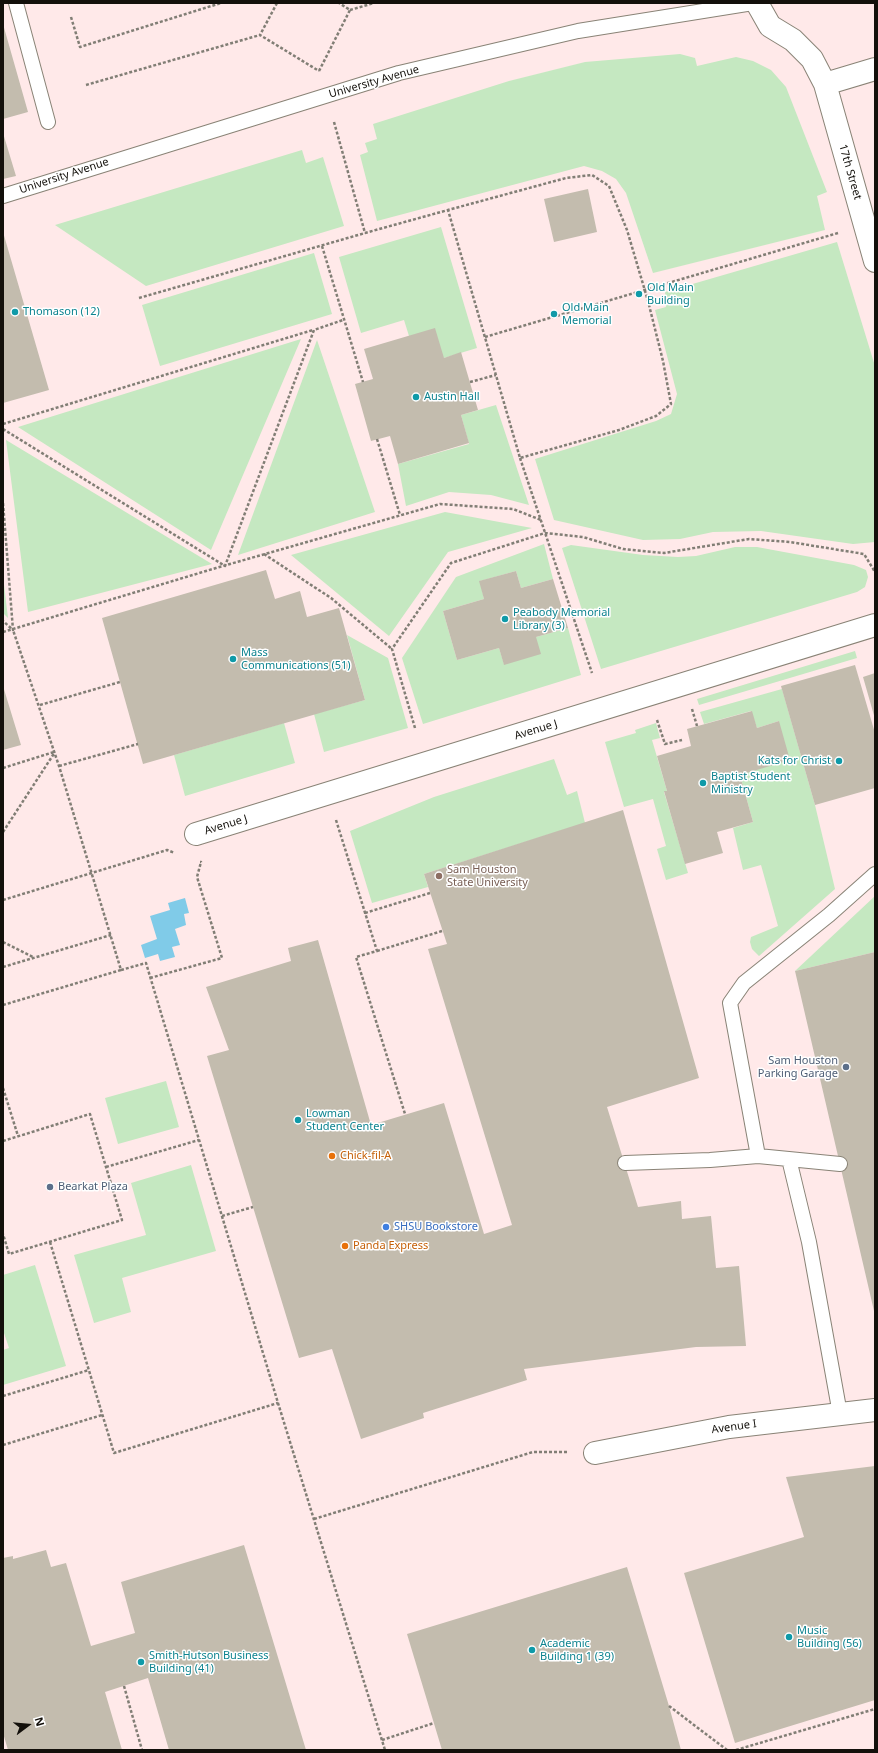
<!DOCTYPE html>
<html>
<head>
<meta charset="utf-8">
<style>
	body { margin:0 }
	#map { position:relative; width:878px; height:1753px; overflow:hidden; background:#fef9ed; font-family:"Noto Sans",sans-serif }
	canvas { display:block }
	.frame { position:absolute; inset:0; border:4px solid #13100b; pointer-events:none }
	.north { position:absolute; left:8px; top:1705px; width:40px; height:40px; -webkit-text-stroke:3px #fff; paint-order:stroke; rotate:74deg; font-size:11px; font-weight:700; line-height:16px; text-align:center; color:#13100b }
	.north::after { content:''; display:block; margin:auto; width:14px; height:18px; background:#13100b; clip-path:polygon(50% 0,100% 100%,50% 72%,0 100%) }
</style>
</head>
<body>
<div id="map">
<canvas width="878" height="1753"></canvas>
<div class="frame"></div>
<div class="north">N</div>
</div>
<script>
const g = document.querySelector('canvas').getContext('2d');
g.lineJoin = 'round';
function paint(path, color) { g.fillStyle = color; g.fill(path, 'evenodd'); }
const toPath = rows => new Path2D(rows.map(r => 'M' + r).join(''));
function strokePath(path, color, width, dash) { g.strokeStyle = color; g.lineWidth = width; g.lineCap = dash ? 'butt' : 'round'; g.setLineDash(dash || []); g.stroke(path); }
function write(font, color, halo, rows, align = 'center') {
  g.font = font + ' "Noto Sans",sans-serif'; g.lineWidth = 3; g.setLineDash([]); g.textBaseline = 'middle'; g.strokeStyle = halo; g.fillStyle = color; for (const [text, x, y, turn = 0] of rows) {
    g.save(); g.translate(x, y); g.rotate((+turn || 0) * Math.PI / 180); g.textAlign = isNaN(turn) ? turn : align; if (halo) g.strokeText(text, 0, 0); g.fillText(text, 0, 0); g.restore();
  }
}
const education = toPath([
	[3,3,875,3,875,1750,3,1750]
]);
const green = toPath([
	[680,54,695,58,697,66,736,57,753,61,771,70,786,87,827,192,817,196,825,230,653,273,626,193,616,179,602,171,584,166,377,221,360,155,368,152,365,143,377,139,373,124,509,81,585,62],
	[302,150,306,163,323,157,344,226,146,286,55,225],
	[441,227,477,348,444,358,409,336,404,320,361,333,339,257],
	[837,242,875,366,875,542,853,544,761,531,713,532,680,539,643,540,554,520,535,459,656,421,671,414,677,394,655,310,666,307,665,292],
	[314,253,332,314,160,366,142,305],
	[301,339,211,550,18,427],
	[317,340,375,512,238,555],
	[496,405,529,505,491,495,449,492,406,506,398,464,469,444,461,415],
	[6,440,212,564,28,612],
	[445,512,532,528,448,552,389,636,291,555],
	[544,544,553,579,521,588,516,571,480,581,484,599,443,611,457,660,499,648,504,664,536,637,568,628,581,675,423,724,402,658,456,577],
	[571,545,643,555,678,557,696,556,735,547,757,547,854,565,866,570,868,577,865,587,857,592,601,669,562,548],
	[3,576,8,618,3,613],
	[347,635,388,658,408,728,324,752,314,714,365,700],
	[855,651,857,658,699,705,697,699],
	[782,689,815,805,835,889,759,956,752,949,750,942,751,937,778,926,761,865,743,870,733,828,753,822,740,775,779,721,757,728,751,711,704,724,700,712],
	[284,723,295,763,185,796,174,755],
	[656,723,660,738,652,740,667,791,664,792,688,873,666,880,657,849,666,846,653,799,624,807,605,742,636,733,635,730],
	[554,759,567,795,577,791,585,823,424,874,428,887,372,903,350,831,434,797],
	[875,896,875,952,795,971],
	[166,1081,179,1127,118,1144,105,1098],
	[191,1165,216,1251,122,1278,131,1312,94,1323,74,1255,146,1235,131,1183],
	[35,1265,66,1366,3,1385,3,1350,9,1348,3,1330,3,1275]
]);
const water = toPath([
	[185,898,189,913,184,914,186,925,175,929,180,945,172,947,175,957,160,961,158,954,145,958,141,945,157,939,150,916,170,910,168,903]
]);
const building = toPath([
	[3,24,28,112,3,119],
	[3,133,16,176,3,179],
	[588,189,597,232,554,242,544,199],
	[3,232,49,390,3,403],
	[435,328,444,358,461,352,478,410,461,415,469,443,398,464,390,436,371,441,355,384,373,379,364,349],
	[266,570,275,599,300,591,307,617,339,608,365,700,143,764,102,618],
	[516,571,521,588,553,579,568,628,536,637,541,654,504,665,499,648,457,660,443,611,484,599,479,581],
	[855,665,875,733,875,788,815,805,781,686],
	[875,673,875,719,863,677],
	[3,686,21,745,3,750],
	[752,711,757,728,779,721,790,760,740,775,753,822,717,832,723,853,685,864,664,791,667,791,657,756,691,746,687,729],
	[623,810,699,1078,607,1107,638,1207,681,1201,682,1219,711,1216,716,1268,739,1266,746,1346,696,1347,524,1369,527,1380,423,1413,424,1418,361,1439,332,1349,299,1358,207,1056,229,1050,206,987,291,961,288,948,318,940,371,1125,444,1103,484,1234,512,1225,428,949,447,944,424,874],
	[875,952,875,1311,874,1311,795,971],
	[875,1466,875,1700,735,1743,684,1573,804,1537,786,1477],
	[244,1545,306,1750,169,1750,148,1678,105,1692,122,1750,8,1750,3,1733,3,1558,13,1556,13,1559,46,1550,51,1567,66,1563,91,1646,135,1633,121,1582],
	[627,1567,669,1706,681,1750,442,1750,407,1634]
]);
const path = toPath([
	[277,3,260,35,319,71],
	[350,10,374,3],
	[71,17,80,47,221,3],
	[319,71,350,10,339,3],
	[86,85,260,35],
	[334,122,365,233],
	[322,246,363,382],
	[139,298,365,233,448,210,566,178,592,175,609,186,627,230,648,301,663,361,671,404,656,416,619,430,520,458,448,210],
	[485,337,838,233],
	[470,382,496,375],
	[3,424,313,330],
	[3,429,225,566,314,330,343,320],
	[377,439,400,515],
	[520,458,592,673],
	[3,503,13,630,3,621],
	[264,554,331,598,392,649],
	[3,632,216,568,440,504,513,509,541,520],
	[40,705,120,682],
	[692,709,697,726],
	[657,720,665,744,682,740],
	[415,728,392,649,451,563,545,533,583,537,623,549,664,553,749,539,790,542,864,554,875,572],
	[59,766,138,744],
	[3,768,54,752],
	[336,820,377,951,356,957,405,1114],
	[3,832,55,752],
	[3,900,167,850,175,853],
	[365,913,430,893],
	[3,942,33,957],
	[377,951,442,931],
	[3,967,111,935],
	[121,970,146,963,278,1403,385,1750],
	[150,978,222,958,197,877,201,862,200,862],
	[3,1005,121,970,59,766,13,630],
	[3,1088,18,1136],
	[3,1141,90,1114,122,1220,9,1254,3,1234],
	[106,1167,199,1140],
	[222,1216,253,1207],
	[50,1242,114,1453,278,1403],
	[3,1396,89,1370],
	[3,1445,102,1415],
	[314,1519,533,1452,569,1452],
	[124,1686,142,1750],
	[669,1706,727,1750],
	[382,1740,434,1723],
	[736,1750,875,1709]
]);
const service = toPath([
	[16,3,48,122],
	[3,196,399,73,578,31,753,3],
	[758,1156,730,1003,744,983,829,915,875,874],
	[789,1159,809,1242,840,1414],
	[625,1163,710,1160,758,1156,840,1164]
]);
const minor = toPath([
	[757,3,770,26,793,40,812,59,825,84,875,261],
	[825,84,875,69],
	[196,834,875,625],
	[595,1453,729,1427,875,1410]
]);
const markers = [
	[639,294,4,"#0f9aa8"],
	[15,312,4,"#0f9aa8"],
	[554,314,4,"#0f9aa8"],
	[416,397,4,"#0f9aa8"],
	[505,619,4,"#0f9aa8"],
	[233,659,4,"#0f9aa8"],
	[839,761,4,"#0f9aa8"],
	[703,783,4,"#0f9aa8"],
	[439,876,4,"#8d6e63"],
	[846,1067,4,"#5c6f8a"],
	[298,1120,4,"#0f9aa8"],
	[332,1156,4,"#e8710a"],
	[50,1187,4,"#5c6f8a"],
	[386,1227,4,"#3f7fe0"],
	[345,1246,4,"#e8710a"],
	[789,1637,4,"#0f9aa8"],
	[532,1650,4,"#0f9aa8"],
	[141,1662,4,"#0f9aa8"]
];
const streetNames = [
	["University Avenue",374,82,-16],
	["17th Street",850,172,74],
	["University Avenue",64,176,-18],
	["Avenue J",536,730,-17],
	["Avenue J",226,825,-17],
	["Avenue I",734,1427,-8]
];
const cultureNames = [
	["Old Main",647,288],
	["Building",647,301],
	["Old Main",562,308],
	["Memorial",562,321],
	["Thomason (12)",23,312],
	["Austin Hall",424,397],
	["Peabody Memorial",513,613],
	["Library (3)",513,626],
	["Mass",241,653],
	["Communications (51)",241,666],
	["Kats for Christ",831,761,"right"],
	["Baptist Student",711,777],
	["Ministry",711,790],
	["Lowman",306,1114],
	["Student Center",306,1127],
	["Music",797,1631],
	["Building (56)",797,1644],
	["Academic",540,1644],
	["Building 1 (39)",540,1657],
	["Smith-Hutson Business",149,1656],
	["Building (41)",149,1669]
];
const educationNames = [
	["Sam Houston",447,870],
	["State University",447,883]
];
const serviceNames = [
	["Sam Houston",838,1061],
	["Parking Garage",838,1074],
	["Bearkat Plaza",58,1187,"left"]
];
const foodNames = [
	["Chick-fil-A",340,1156],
	["Panda Express",353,1246]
];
const shopNames = [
	["SHSU Bookstore",394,1227]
];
paint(education, '#ffe9e9');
paint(green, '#c5e8c1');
paint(water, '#80cbe8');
paint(building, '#c3bcae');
strokePath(service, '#898376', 16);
strokePath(minor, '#898376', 24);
strokePath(path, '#817e75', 2.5, [3, 2]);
strokePath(service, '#fff', 14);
strokePath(minor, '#fff', 22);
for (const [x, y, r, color] of markers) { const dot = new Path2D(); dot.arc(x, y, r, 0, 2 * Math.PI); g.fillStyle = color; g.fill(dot); strokePath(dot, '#fff', 1.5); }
write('11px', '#13100b', '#fff', streetNames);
write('11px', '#0d838f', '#fff', cultureNames, 'left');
write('11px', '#785e54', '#fff', educationNames, 'left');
write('11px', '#4e5e75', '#fff', serviceNames, 'right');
write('11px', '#c56008', '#fff', foodNames, 'left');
write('11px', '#366cbe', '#fff', shopNames, 'left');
</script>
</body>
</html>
